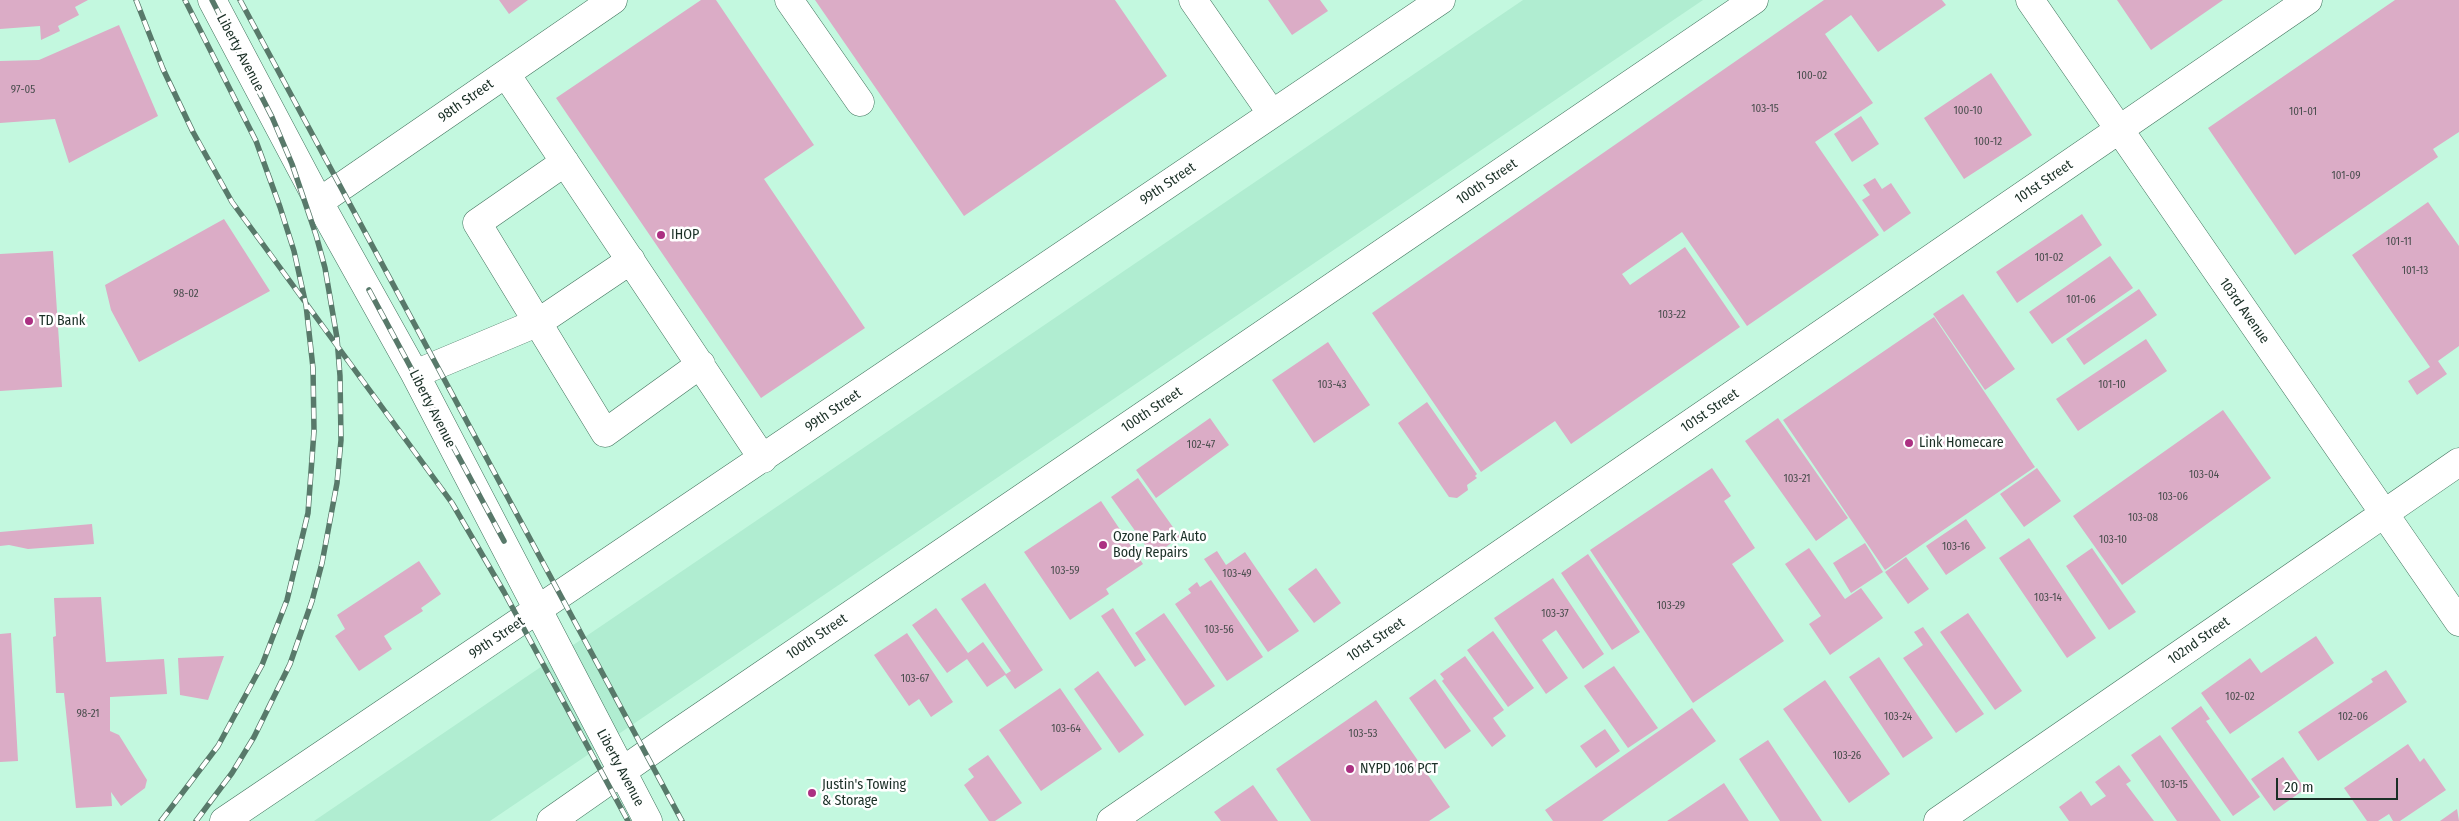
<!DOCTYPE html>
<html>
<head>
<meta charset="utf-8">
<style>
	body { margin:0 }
	#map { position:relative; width:2459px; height:821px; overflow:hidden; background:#c3f8df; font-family:"Fira Sans Condensed",sans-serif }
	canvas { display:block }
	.scale { position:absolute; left:2276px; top:778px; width:122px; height:22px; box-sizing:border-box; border:2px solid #1a2f26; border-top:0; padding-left:6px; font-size:15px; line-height:18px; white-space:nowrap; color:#1a2f26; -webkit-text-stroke:4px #fff; paint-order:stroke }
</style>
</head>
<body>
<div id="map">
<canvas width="2459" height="821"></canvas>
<div class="scale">20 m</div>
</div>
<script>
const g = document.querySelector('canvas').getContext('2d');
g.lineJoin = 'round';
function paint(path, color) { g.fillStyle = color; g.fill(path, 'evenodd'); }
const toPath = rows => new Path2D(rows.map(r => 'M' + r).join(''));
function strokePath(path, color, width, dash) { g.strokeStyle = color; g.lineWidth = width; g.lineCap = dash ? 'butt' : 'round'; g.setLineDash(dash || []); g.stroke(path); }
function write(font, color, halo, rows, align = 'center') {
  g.font = font + ' "Fira Sans Condensed",sans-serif'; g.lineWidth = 5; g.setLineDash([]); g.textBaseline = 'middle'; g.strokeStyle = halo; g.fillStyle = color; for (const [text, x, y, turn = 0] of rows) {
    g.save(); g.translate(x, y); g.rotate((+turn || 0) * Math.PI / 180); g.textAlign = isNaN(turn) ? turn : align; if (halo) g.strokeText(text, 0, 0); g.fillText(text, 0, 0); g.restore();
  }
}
const built = toPath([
	[1523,0,1703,0,490,821,314,821]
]);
const building = toPath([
	[0,0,88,0,75,7,79,15,58,26,60,31,41,40,40,26,0,29],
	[499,0,528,0,509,14],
	[701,0,716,0,814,145,764,179,865,328,761,398,556,98],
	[815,0,1115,0,1167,76,964,216],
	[1268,0,1320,0,1328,11,1292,35],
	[1824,0,1942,0,1946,5,1878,52,1851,15,1825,34,1873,103,1815,142,1879,235,1747,326,1682,232,1622,274,1630,285,1685,247,1740,327,1571,444,1555,421,1481,472,1372,313],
	[2117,0,2223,0,2151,50],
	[2395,0,2459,0,2459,132,2433,149,2438,157,2295,255,2208,128],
	[119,25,158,116,69,163,55,119,0,123,0,61,39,60],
	[1991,73,2032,135,1964,179,1924,118],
	[1861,116,1879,144,1852,162,1834,134],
	[1875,178,1882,189,1891,183,1911,213,1884,232,1862,200,1870,195,1863,185],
	[2428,202,2459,246,2459,346,2438,361,2447,374,2417,395,2408,381,2430,367,2352,255],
	[2082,214,2102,245,2017,303,1996,272],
	[224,219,270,291,139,362,111,310,105,285],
	[53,251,62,387,0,391,0,254],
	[2110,256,2133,288,2052,344,2029,312],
	[2139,289,2157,315,2084,365,2066,339],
	[1963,294,2015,369,1985,390,1933,314],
	[1934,317,2035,467,1885,570,1783,420],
	[2146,339,2167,371,2078,431,2056,399],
	[1328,342,1370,405,1314,443,1272,380],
	[1427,402,1477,474,1475,476,1477,478,1467,485,1468,490,1457,498,1449,497,1398,423],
	[2223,410,2271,478,2122,585,2073,516],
	[1210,418,1229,445,1156,498,1136,470],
	[1778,418,1848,518,1816,541,1745,441],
	[1712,468,1731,496,1724,501,1755,548,1732,564,1784,641,1693,703,1590,550],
	[2037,468,2061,501,2024,527,2000,494],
	[1138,478,1180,537,1153,556,1111,497],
	[1101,501,1143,564,1106,589,1109,594,1070,620,1024,552],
	[1966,519,1986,548,1946,575,1926,546],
	[92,524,94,544,28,549,9,545,0,546,0,532],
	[2029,538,2096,638,2067,658,1999,558],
	[1865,543,1883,572,1851,593,1833,563],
	[1809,548,1845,599,1861,588,1883,618,1830,655,1809,624,1821,616,1785,564],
	[2092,548,2136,612,2109,630,2066,566],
	[1217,551,1226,565,1245,552,1299,631,1268,652,1204,559],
	[1588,554,1640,632,1612,650,1561,573],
	[1906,557,1929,589,1908,604,1885,572],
	[419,561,441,594,421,608,423,611,384,636,392,649,359,671,335,636,345,629,337,615],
	[1316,568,1341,603,1314,623,1288,589],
	[1553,578,1604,654,1583,669,1556,630,1542,640,1568,678,1546,694,1494,618],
	[1211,580,1263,657,1227,681,1175,604,1191,593,1188,589,1197,582,1200,587],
	[985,583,1043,670,1015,689,1005,675,987,687,967,659,947,673,912,625,936,608,968,653,983,642,1006,674,1011,671,961,599],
	[101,597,106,662,164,659,167,694,110,697,110,731,119,735,147,780,145,788,121,806,111,792,112,806,76,808,64,693,56,693,53,637,56,636,54,598],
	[1113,608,1146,660,1135,667,1101,616],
	[1164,613,1215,686,1185,706,1135,633],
	[1968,613,2022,691,1995,710,1940,632],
	[1923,627,1984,714,1956,733,1903,658,1923,645,1914,632],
	[1493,631,1534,688,1508,707,1467,650],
	[11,633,18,761,0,762,0,634],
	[907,633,953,702,931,717,919,699,909,706,874,655],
	[2316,636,2334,663,2230,734,2201,693,2250,658,2261,673],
	[224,656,208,700,180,695,178,658],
	[1465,656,1504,710,1493,718,1506,736,1492,747,1442,681,1444,679,1440,674],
	[1879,657,1933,738,1903,758,1849,677],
	[1614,666,1658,728,1628,748,1584,686],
	[2386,670,2407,702,2318,761,2298,732,2373,682,2371,679],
	[1098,671,1144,735,1119,753,1074,689],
	[1435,679,1471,731,1445,749,1409,698],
	[1825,680,1890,774,1849,803,1783,709],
	[1060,688,1102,749,1041,791,999,730],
	[1376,700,1450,807,1429,821,1311,821,1276,769],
	[2201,706,2210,719,2206,721,2260,797,2233,816,2171,728],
	[1692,708,1716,741,1602,821,1553,821,1545,810],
	[1605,729,1620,751,1596,768,1580,746],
	[2160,735,2221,821,2177,821,2131,755],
	[1768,740,1822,821,1780,821,1739,759],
	[2408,744,2420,762,2424,758,2446,790,2400,821,2393,821,2389,814,2378,821,2367,821,2344,788],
	[988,755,1022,803,995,821,989,821,964,785,974,777,968,769],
	[2283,757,2305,789,2274,811,2251,779],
	[2119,765,2131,781,2126,784,2154,821,2069,821,2059,807,2081,791,2091,806,2106,796,2095,782],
	[1724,783,1749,821,1667,821,1684,810],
	[1253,785,1278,821,1221,821,1214,812],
	[2457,809,2459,821,2440,821]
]);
const minor = toPath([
	[212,0,319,202,415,374,648,821],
	[789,0,860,102],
	[1193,0,1272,114],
	[2030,0,2459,622],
	[506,74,763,459],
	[565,162,477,223,605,433,701,364],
	[319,202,613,0],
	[415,374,539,322,631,260],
	[224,821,1441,0],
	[551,821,674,735,1754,0],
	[1111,821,2308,0],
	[1938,821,2459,462]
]);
const rail = toPath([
	[136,0,163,69,193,132,232,202,452,503,504,592,628,821],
	[240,0,682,821],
	[369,290,504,541],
	[161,821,218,746,262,665,287,600,308,513,314,431,313,368,306,305,294,251,280,207,256,141,185,0],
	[196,821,232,773,254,737,290,664,312,601,322,563,337,483,341,440,340,376,337,338,325,268,316,235,292,164,272,117,212,0]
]);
const markers = [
	[661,235,5,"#ac3082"],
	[29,321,5,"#ac3082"],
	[1909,443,5,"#ac3082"],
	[1103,545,5,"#ac3082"],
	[1350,769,5,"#ac3082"],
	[812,793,5,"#ac3082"]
];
const numberNames = [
	["100-02",1812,76],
	["97-05",23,90],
	["103-15",1765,109],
	["100-10",1968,111],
	["101-01",2303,112],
	["100-12",1988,142],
	["101-09",2346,176],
	["101-11",2399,242],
	["101-02",2049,258],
	["101-13",2415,271],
	["98-02",186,294],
	["101-06",2081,300],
	["103-22",1672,315],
	["103-43",1332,385],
	["101-10",2112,385],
	["102-47",1201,445],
	["103-04",2204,475],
	["103-21",1797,479],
	["103-06",2173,497],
	["103-08",2143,518],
	["103-10",2113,540],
	["103-16",1956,547],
	["103-59",1065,571],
	["103-49",1237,574],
	["103-14",2048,598],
	["103-29",1671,606],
	["103-37",1555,614],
	["103-56",1219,630],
	["103-67",915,679],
	["102-02",2240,697],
	["98-21",88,714],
	["103-24",1898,717],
	["102-06",2353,717],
	["103-64",1066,729],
	["103-53",1363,734],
	["103-26",1847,756],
	["103-15",2174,785]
];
const streetNames = [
	["Liberty Avenue",240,53,62],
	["98th Street",466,101,-35],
	["100th Street",1487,182,-34],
	["101st Street",2044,182,-34],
	["99th Street",1168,184,-34],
	["103rd Avenue",2244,311,55],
	["Liberty Avenue",432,409,63],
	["100th Street",1152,410,-34],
	["99th Street",833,411,-34],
	["101st Street",1710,411,-34],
	["100th Street",817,637,-34],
	["99th Street",497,638,-34],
	["101st Street",1376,640,-34],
	["102nd Street",2199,641,-35],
	["Liberty Avenue",620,768,62]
];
const poiNames = [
	["IHOP",671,235],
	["TD Bank",39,321],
	["Link Homecare",1919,443],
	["Ozone Park Auto",1113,537],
	["Body Repairs",1113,553],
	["NYPD 106 PCT",1360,769],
	["Justin's Towing",822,785],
	["& Storage",822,801]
];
paint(built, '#b0edd1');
paint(building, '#dbacc6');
strokePath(minor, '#40725c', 29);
strokePath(minor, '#fff', 28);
strokePath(rail, '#58796a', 5.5);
strokePath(rail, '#fff', 4, [11]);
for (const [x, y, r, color] of markers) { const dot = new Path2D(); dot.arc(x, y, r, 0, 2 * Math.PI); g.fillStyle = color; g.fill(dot); strokePath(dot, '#fff', 2); }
write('11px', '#4a4e4e', null, numberNames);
write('14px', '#1a2f26', '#fff', streetNames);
write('14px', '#1a2f26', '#fff', poiNames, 'left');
</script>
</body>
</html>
